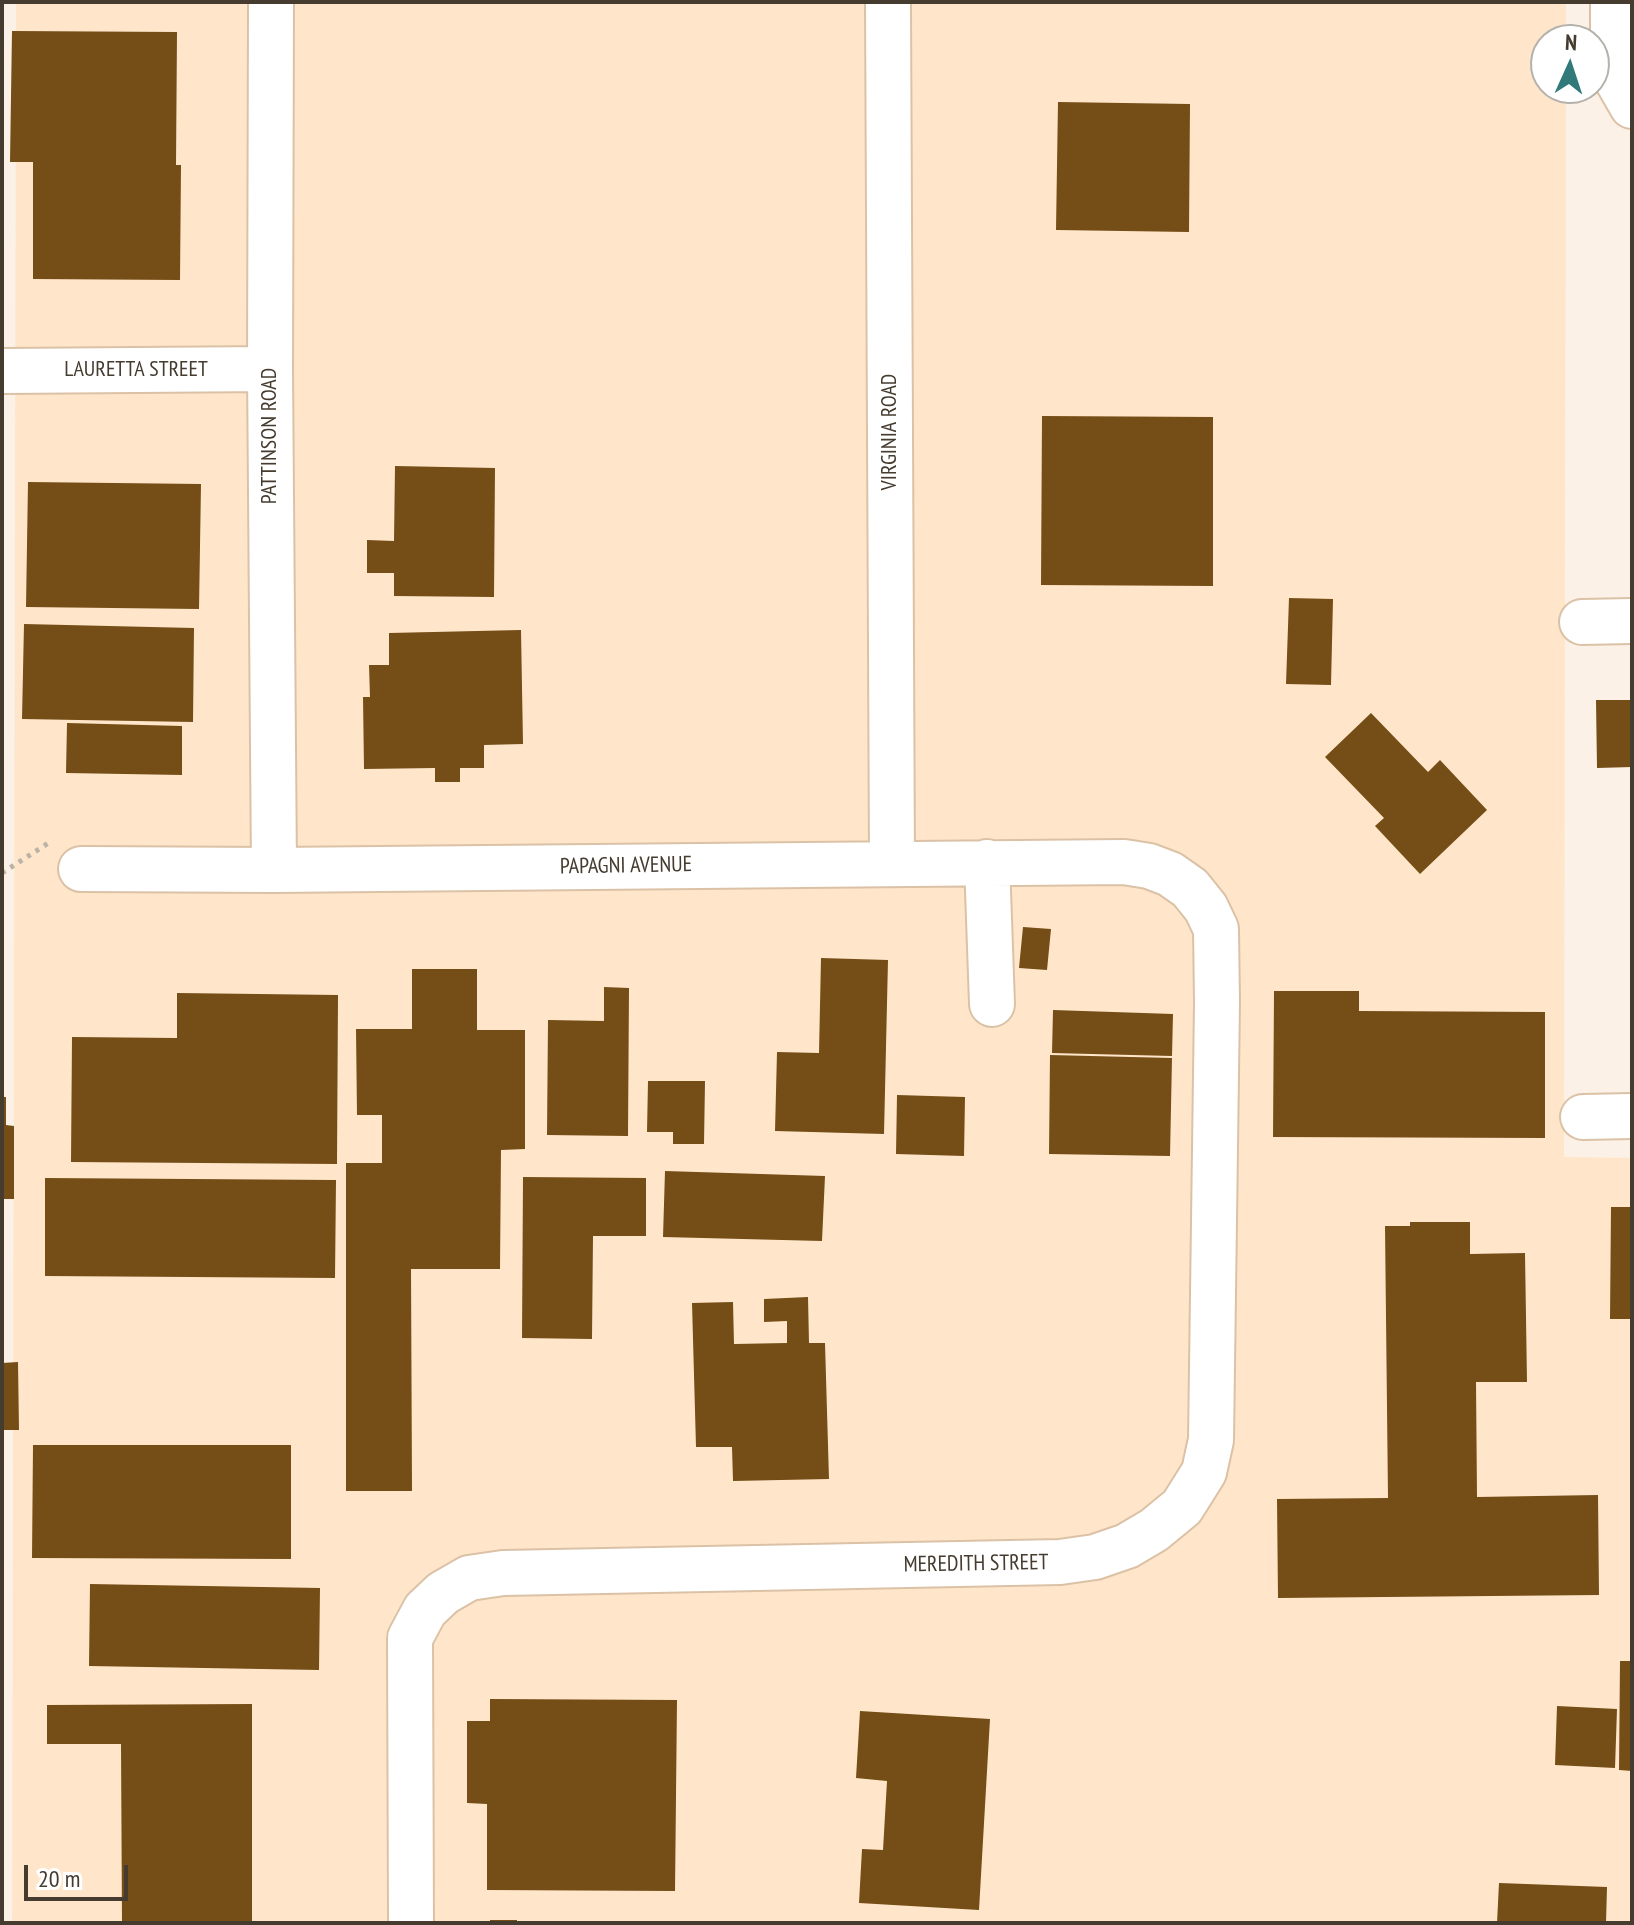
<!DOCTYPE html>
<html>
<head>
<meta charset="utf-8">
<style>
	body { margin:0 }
	#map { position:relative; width:1634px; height:1925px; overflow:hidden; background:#fcf1e6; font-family:"PT Sans Narrow",sans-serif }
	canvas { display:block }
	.frame { position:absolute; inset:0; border:4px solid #453b2f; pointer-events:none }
	.north { position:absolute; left:1530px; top:24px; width:80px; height:80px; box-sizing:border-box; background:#fff; border:2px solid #b5b1ac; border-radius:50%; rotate:3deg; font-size:22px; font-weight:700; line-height:32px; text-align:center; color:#453b2f }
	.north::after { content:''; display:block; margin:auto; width:28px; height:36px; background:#317a79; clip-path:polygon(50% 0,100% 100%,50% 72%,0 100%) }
	.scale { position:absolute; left:24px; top:1865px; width:104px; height:36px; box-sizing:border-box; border:4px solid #453b2f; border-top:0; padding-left:10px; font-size:24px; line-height:28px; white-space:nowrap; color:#453b2f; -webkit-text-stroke:6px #fff; paint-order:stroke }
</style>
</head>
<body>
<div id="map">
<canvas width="1634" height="1925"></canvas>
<div class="frame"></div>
<div class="north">N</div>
<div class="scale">20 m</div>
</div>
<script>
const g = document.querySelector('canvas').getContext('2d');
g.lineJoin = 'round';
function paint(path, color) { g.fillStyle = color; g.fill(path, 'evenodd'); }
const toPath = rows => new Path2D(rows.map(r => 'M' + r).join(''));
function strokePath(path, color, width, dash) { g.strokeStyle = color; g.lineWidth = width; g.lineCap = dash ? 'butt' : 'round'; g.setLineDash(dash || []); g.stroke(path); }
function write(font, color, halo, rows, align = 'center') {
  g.font = font + ' "PT Sans Narrow",sans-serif'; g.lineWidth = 8; g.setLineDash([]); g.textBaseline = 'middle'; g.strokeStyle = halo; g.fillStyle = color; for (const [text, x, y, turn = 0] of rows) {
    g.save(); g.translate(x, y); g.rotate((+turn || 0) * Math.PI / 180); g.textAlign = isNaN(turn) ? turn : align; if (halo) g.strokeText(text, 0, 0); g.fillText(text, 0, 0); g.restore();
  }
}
const built = toPath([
	[16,2,1566,2,1566,40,1546,40,1546,88,1566,88,1564,1157,1632,1158,1632,1923,12,1923]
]);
const building = toPath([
	[12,31,177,32,176,165,181,165,180,280,33,279,33,162,10,162],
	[1058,102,1190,104,1189,232,1056,230],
	[1042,416,1213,417,1213,586,1041,585],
	[395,466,495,468,494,597,394,596,394,573,367,573,367,540,394,541],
	[28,482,201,484,199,609,26,607],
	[1289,598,1333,599,1331,685,1286,684],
	[24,624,194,628,193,722,22,719],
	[521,630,523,744,484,745,484,768,460,768,460,782,435,782,435,768,364,769,363,697,370,697,369,665,389,665,389,633],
	[1596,700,1632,700,1632,767,1597,768],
	[1371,713,1428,772,1440,760,1487,810,1420,874,1375,826,1384,818,1325,757],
	[67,723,182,726,182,775,66,773],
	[1023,927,1051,929,1047,970,1019,968],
	[821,958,888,960,884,1134,775,1131,777,1052,819,1053],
	[412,969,477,969,477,1030,525,1030,525,1149,501,1150,500,1269,411,1269,412,1491,346,1491,346,1163,382,1163,382,1115,357,1115,356,1029,412,1029],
	[604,987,629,988,628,1136,547,1135,548,1020,604,1021],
	[1274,991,1359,991,1359,1011,1545,1012,1545,1138,1273,1137],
	[177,993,338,995,337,1164,71,1162,72,1037,177,1038],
	[1053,1010,1173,1014,1172,1056,1052,1053],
	[1050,1055,1172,1058,1170,1156,1049,1154],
	[648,1081,705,1081,704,1144,673,1144,673,1132,647,1132],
	[897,1095,965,1097,964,1156,896,1154],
	[2,1097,6,1097,6,1125,14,1126,14,1199,2,1199],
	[665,1171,825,1176,822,1241,663,1237],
	[523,1177,646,1178,646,1236,593,1236,592,1339,522,1338],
	[45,1178,336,1180,335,1278,45,1276],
	[1611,1207,1632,1207,1632,1319,1610,1319],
	[1410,1222,1470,1222,1470,1254,1525,1253,1527,1382,1476,1382,1477,1497,1598,1495,1599,1595,1278,1598,1277,1499,1388,1498,1385,1226,1410,1226],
	[808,1297,809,1343,825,1343,829,1479,733,1481,732,1447,696,1447,692,1303,733,1302,734,1344,787,1343,787,1321,764,1322,764,1299],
	[18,1362,19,1430,2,1430,2,1363],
	[33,1445,291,1445,291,1559,32,1558],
	[90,1584,320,1588,319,1670,89,1666],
	[1620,1661,1632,1661,1632,1771,1619,1770],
	[490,1699,677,1700,675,1891,487,1890,487,1804,467,1803,467,1721,490,1721],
	[252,1704,252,1923,122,1923,121,1744,47,1744,47,1705],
	[1557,1706,1617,1709,1615,1768,1555,1765],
	[860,1711,990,1719,979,1910,859,1903,862,1849,883,1850,887,1781,856,1778],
	[1499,1883,1607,1887,1606,1923,1497,1923],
	[490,1920,517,1920,517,1923,490,1923]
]);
const path = toPath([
	[2,873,50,842]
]);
const minor = toPath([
	[271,2,270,369,274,870],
	[888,2,892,863],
	[1613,2,1613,73,1632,106],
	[2,371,270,369],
	[1582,622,1632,621],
	[987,862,992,1004],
	[81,869,274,870,1124,862,1149,866,1170,874,1190,888,1206,908,1216,929,1217,1002,1211,1440,1204,1472,1182,1507,1154,1530,1127,1546,1095,1557,1060,1562,503,1573,469,1578,443,1593,425,1610,410,1638,411,1923],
	[1583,1117,1632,1116]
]);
const streetNames = [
	["LAURETTA STREET",136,370],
	["VIRGINIA ROAD",890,432,-90],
	["PATTINSON ROAD",270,436,-90],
	["PAPAGNI AVENUE",626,866,-1],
	["MEREDITH STREET",976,1564,-1]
];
paint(built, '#ffe6ca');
paint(building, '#754d16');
strokePath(minor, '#dbc2a6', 48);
strokePath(path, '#bcb2a6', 5, [4, 6]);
strokePath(minor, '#fff', 44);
write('22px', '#453b2f', '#fff', streetNames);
</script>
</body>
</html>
